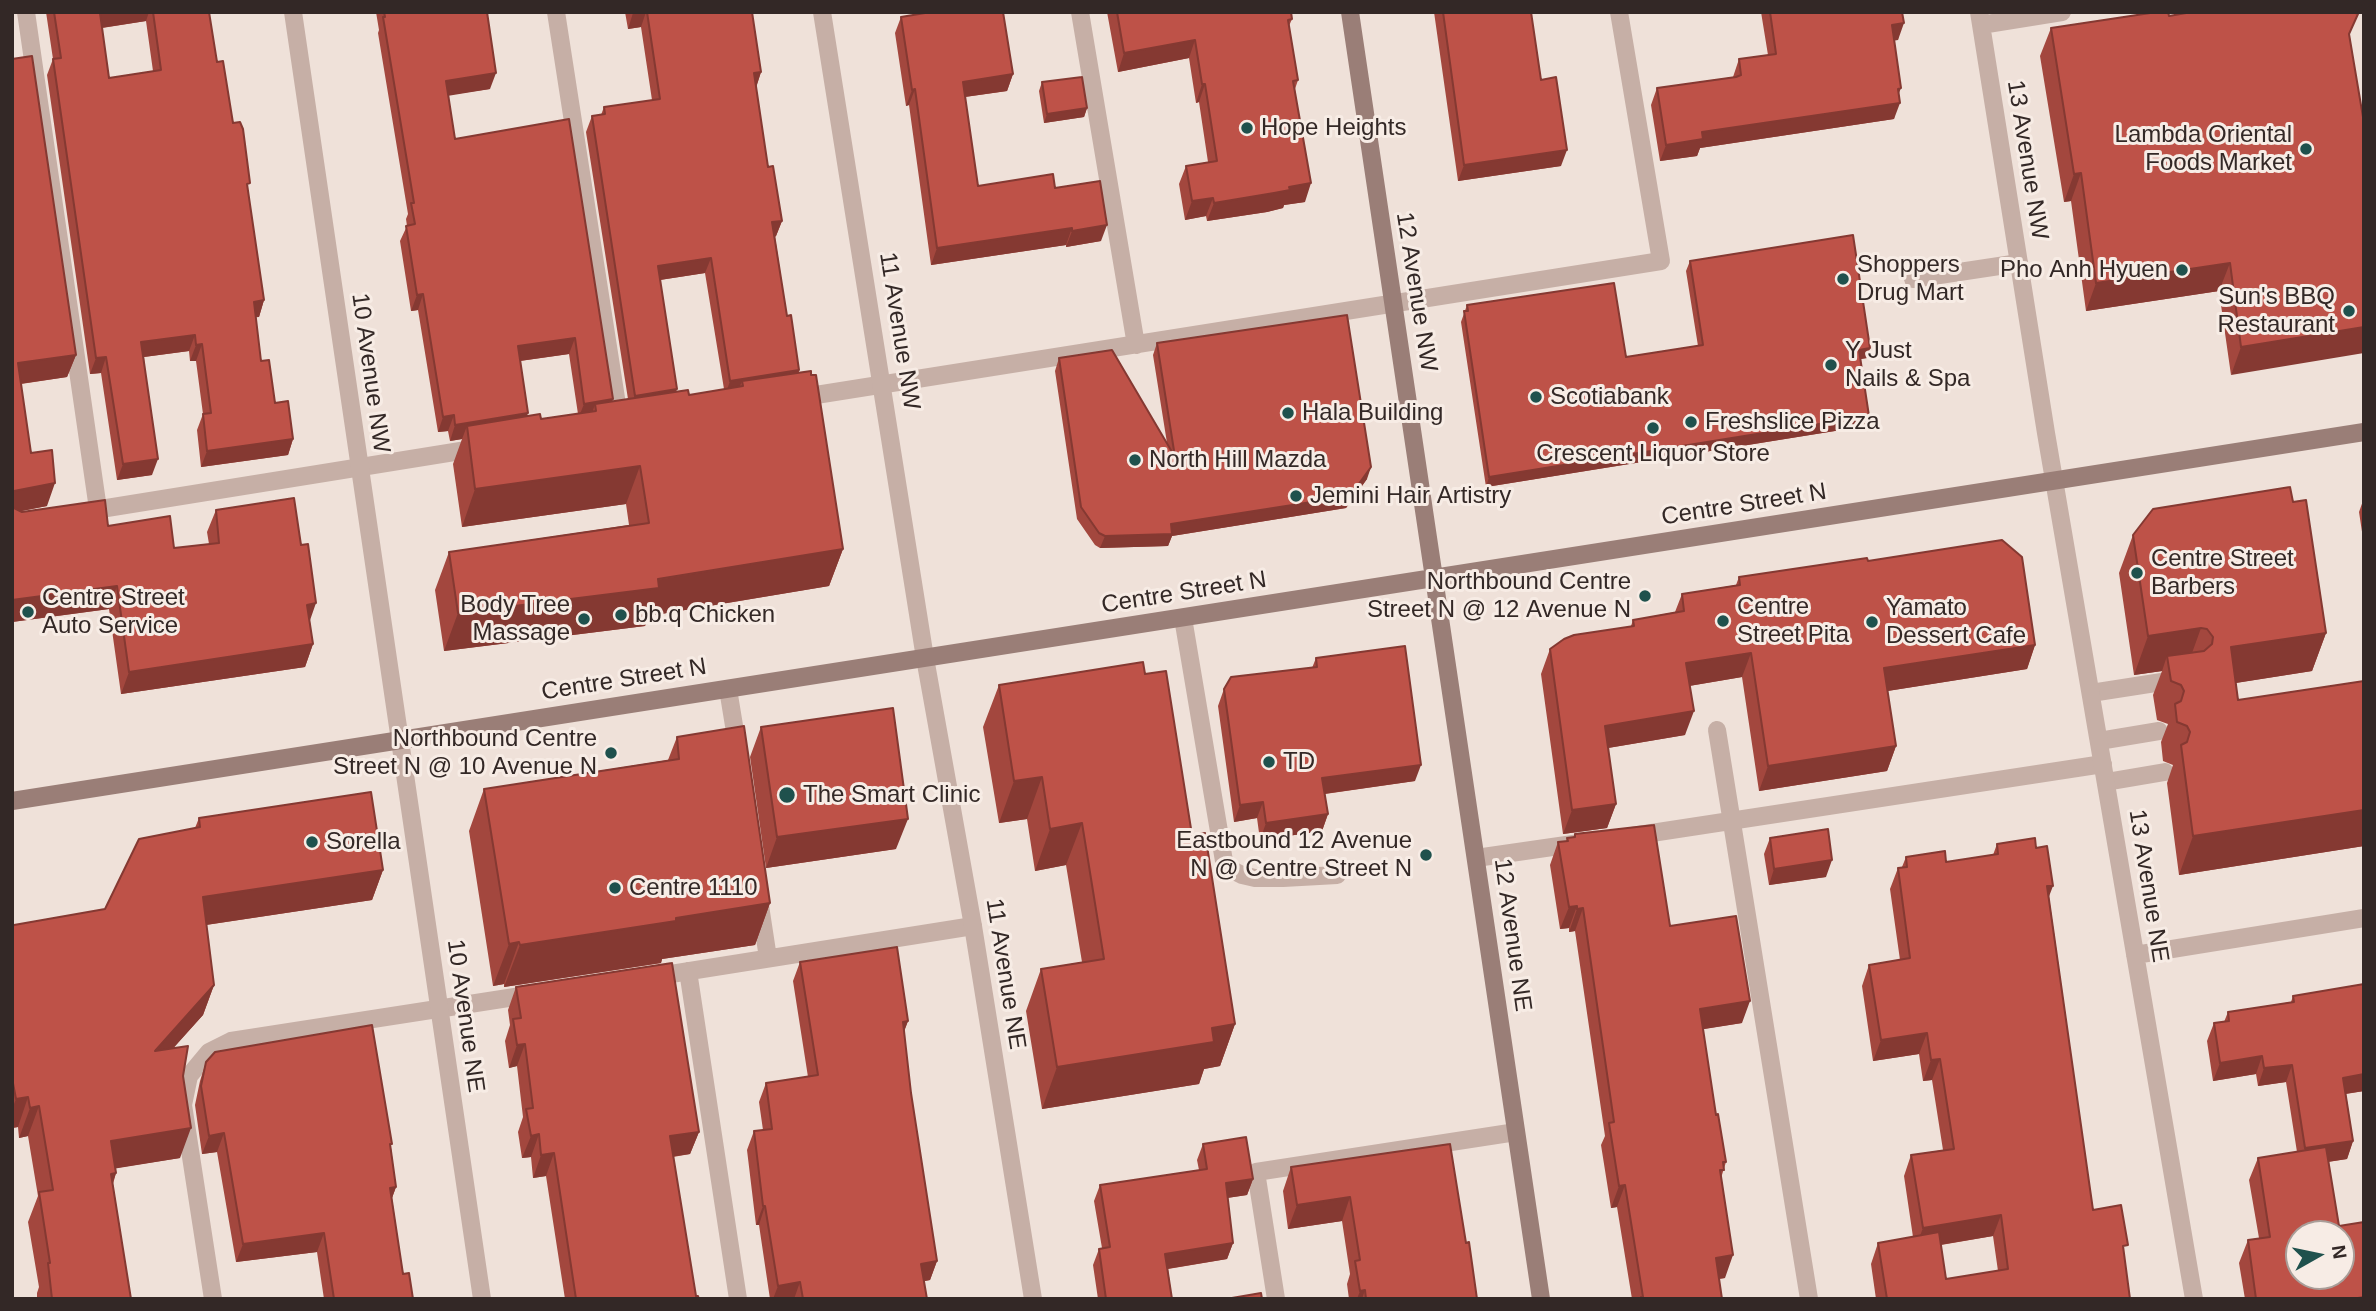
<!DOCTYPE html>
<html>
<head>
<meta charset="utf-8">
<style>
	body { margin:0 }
	#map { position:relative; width:2376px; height:1311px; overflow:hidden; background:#efe1d9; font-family:Helvetica,sans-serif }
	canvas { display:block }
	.frame { position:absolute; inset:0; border:14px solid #332826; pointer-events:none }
	.north { position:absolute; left:2285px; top:1220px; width:70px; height:70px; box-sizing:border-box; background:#f7ece5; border:2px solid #a99e99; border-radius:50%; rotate:81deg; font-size:19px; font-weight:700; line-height:28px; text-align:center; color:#332826 }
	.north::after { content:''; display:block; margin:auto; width:24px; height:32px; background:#1f514d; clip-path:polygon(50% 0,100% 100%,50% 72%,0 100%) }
</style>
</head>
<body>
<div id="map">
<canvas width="2376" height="1311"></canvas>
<div class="frame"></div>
<div class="north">N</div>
</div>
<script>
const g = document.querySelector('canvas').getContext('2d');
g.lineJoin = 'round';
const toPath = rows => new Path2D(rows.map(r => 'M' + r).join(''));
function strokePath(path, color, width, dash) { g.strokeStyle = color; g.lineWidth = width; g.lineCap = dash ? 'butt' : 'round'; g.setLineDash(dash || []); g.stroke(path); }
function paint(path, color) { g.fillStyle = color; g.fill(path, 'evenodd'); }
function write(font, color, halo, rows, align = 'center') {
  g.font = font + ' Helvetica,sans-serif'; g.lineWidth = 6; g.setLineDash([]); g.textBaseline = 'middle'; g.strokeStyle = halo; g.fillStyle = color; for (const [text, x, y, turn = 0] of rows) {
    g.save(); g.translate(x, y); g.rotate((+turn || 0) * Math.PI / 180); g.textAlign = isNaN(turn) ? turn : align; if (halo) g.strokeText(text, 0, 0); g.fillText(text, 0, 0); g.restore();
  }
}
const lane = toPath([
	[26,12,98,509],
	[556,12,620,424],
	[1080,12,1136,345],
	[1913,279,2019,263],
	[797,398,1661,261,1619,12],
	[82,512,479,448],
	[1183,618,1224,861,1230,869,1242,875,1255,878,1283,878,1337,875],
	[728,689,738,750],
	[2091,693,2181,679],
	[1717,730,1809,1299],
	[2099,741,2159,731],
	[2106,782,2165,772],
	[1632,836,2103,764],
	[1476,858,1580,843],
	[759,899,768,958],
	[688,971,738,1299],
	[652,977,973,926],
	[213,1299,183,1105,189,1076,209,1052,231,1041,534,994],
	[1276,1299,1256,1172,1516,1132]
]);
const street = toPath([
	[293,12,482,1299],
	[822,12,925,658,973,926,1033,1299],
	[1979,12,2046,433,2194,1299],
	[1981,25,2062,12],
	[2135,955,2364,918]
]);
const secondary = toPath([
	[1350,12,1541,1299],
	[12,801,2364,432]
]);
const wall = toPath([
	[46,12,209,12,217,62,233,123,247,190,264,300,259,317,256,317,261,361,275,403,293,439,288,455,201,467,197,430,203,414,196,361,190,361,189,351,144,357,152,475,117,480,101,373,90,374,47,75,53,59],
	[146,21,153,71,109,78,102,28],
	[376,12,493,12,487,13,490,89,448,95,455,139,569,119,612,402,628,399,586,132,592,116,601,115,604,107,652,100,641,27,628,29,625,12,752,12,761,72,756,87,768,167,782,221,776,236,775,237,787,316,799,370,799,373,843,549,829,586,649,616,645,626,444,651,435,590,449,552,629,525,626,504,462,527,453,464,462,439,450,441,448,431,438,432,418,310,411,311,400,241,407,226,406,219,408,214,378,33,379,30],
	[705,273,724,389,689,395,676,391,677,389,660,280],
	[569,354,578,414,541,419,527,416,520,361],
	[1107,12,1291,12,1292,19,1289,26,1298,80,1295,89,1305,202,1284,205,1283,208,1267,212,1207,221,1206,216,1185,220,1179,184,1186,166,1208,162,1199,102,1196,103,1189,58,1118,72],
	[1434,12,1531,12,1541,80,1561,166,1458,181],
	[1761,12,1902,12,1898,40,1894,40,1899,94,1894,119,1700,148,1697,156,1660,161,1651,105,1657,88,1733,77,1739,59,1768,55],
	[2169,16,2350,38,2364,123,2231,375,2219,291,2086,311,2071,201,2064,202,2040,56,2051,28],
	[901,17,1013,74,1007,91,965,97,978,186,1055,188,1101,241,1066,247,1066,245,931,265,909,105,906,106,895,33],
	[12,59,76,355,67,377,21,384,31,453,47,506,21,511,108,526,174,548,209,544,207,532,216,510,310,622,313,644,305,667,121,694,109,609,12,622],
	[1042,82,1087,108,1084,117,1044,123,1039,91],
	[1690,261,1870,348,1867,358,1860,359,1866,426,1486,487,1461,322,1467,305,1626,357,1698,346,1686,271],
	[1157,343,1367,479,1346,508,1172,536,1168,546,1100,548,1095,545,1077,519,1055,371,1059,358,1167,443,1153,355],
	[2364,498,2364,545,2359,512],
	[2293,502,2326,633,2312,671,2235,683,2238,700,2364,681,2364,846,2179,875,2167,783,2173,765,2163,761,2161,742,2168,724,2157,720,2153,695,2162,671,2134,675,2119,573,2133,535],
	[1868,561,2035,645,2027,669,1887,691,1896,746,1887,771,1759,791,1742,677,1689,686,1685,735,1608,748,1616,804,1607,828,1563,834,1541,674,1550,649,1631,626,1633,620,1675,612,1682,594,1736,585,1739,577],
	[1316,658,1415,781,1325,794,1328,814,1322,831,1260,840,1257,818,1234,822,1218,706,1224,689,1312,668],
	[1145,674,1192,835,1235,1024,1220,1066,1204,1069,1199,1084,1042,1109,1026,1011,1041,969,1082,962,1066,865,1035,871,1027,819,999,823,983,727,999,685],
	[761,727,896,849,766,868,750,757],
	[677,737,770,903,755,945,662,959,661,963,504,987,504,984,493,986,469,831,484,789,668,760],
	[199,818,383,870,372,900,206,925,214,985,203,1015,173,1048,183,1076,180,1158,116,1168,116,1173,113,1184,131,1299,37,1299,37,1293,39,1287,28,1222,38,1196,28,1136,19,1138,18,1127,12,1128,12,927,105,909,195,828],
	[1575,834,1670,926,1742,1023,1703,1029,1716,1115,1726,1162,1721,1178,1725,1278,1719,1279,1722,1299,1632,1299,1617,1207,1611,1208,1601,1145,1605,1136,1575,931,1569,932,1569,928,1560,929,1550,865,1558,842,1566,841,1567,838,1573,837],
	[1770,838,1826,877,1769,885,1764,854],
	[1997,844,2036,848,2049,897,2093,1210,2124,1255,2130,1299,1876,1299,1871,1264,1878,1243,1913,1237,1904,1176,1911,1155,1943,1150,1932,1080,1923,1081,1919,1054,1873,1061,1862,986,1869,965,1900,960,1890,889,1898,868,1902,867,1906,857,1946,862,1993,855],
	[1993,1236,1998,1271,1946,1279,1941,1245],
	[800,962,908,1021,904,1031,911,1093,937,1261,930,1280,924,1281,927,1299,770,1299,759,1225,756,1225,747,1150,754,1131,763,1130,759,1102,766,1083,808,1077,793,981],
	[2364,984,2364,1091,2346,1094,2353,1141,2347,1159,2328,1162,2339,1226,2364,1299,2245,1299,2239,1263,2248,1240,2259,1238,2249,1180,2258,1158,2297,1152,2286,1082,2258,1086,2256,1074,2213,1081,2207,1041,2214,1023,2224,1022,2228,1012,2291,1002,2293,996],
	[516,987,699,1132,690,1154,673,1157,696,1296,699,1299,565,1299,546,1176,533,1178,531,1157,522,1158,518,1132,523,1117,517,1066,509,1068,505,1041,510,1025,508,1010],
	[206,1062,391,1148,396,1187,392,1198,403,1274,413,1299,324,1299,317,1252,236,1262,217,1152,202,1154,195,1105,200,1081],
	[1203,1144,1253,1179,1247,1195,1227,1198,1233,1243,1227,1259,1168,1269,1172,1299,1098,1299,1093,1265,1099,1249,1102,1248,1094,1201,1100,1185,1199,1170,1197,1160],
	[1291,1167,1466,1243,1477,1299,1349,1299,1347,1284,1350,1274,1342,1221,1288,1229,1283,1191]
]);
const shadedWall = toPath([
	[103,12,149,12,146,21,94,29,100,13],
	[640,12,646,12,641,27,628,29,633,13],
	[1904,23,1898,40,1886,42,1892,25],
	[1195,40,1189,58,1118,72,1124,53],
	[761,72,756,88,754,73],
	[496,73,490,89,441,97,446,81],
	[1013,74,1007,91,957,98,963,82],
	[1202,84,1205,84,1199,102,1196,103],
	[1901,88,1895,103,1900,103,1894,119,1700,148,1697,156,1660,161,1666,145,1702,132],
	[915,89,909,105,906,106,912,90],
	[1087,108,1084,117,1044,123,1047,114],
	[1567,150,1561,166,1458,181,1464,165],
	[2081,173,2071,201,2064,202,2074,174],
	[1311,183,1305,202,1284,205,1283,208,1267,212,1207,221,1214,203],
	[1213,198,1206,216,1185,220,1192,201],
	[782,221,776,236,767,238,772,222],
	[1107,225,1101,241,1066,247,1072,231],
	[1072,228,1066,245,931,265,937,248],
	[711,258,705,273,653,281,658,266],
	[2230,263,2219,291,2086,311,2096,283],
	[423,294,418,310,411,311,417,295],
	[264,300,259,317,248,318,254,302],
	[2364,327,2364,353,2231,375,2241,347],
	[195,335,189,351,136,358,141,342],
	[575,338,569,354,512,362,518,346],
	[202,344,196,361,190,361,196,345],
	[1870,348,1867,358,1855,360,1859,350],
	[76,355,67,377,12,385,18,363],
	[106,357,101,373,90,374,96,358],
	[799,370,794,386,743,386,742,381,737,394,725,396,730,381],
	[677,389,671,405,629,411,635,396],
	[613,399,607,415,596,411,595,404,591,417,578,419,584,404],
	[528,413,523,429,467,426,462,439,450,441,455,425],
	[454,415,448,431,438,432,443,417],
	[1869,416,1866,426,1486,487,1489,477],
	[293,439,288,455,201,467,207,451],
	[158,459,152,475,117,480,123,464],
	[640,466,626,504,462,527,475,489],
	[1371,467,1367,479,1346,508,1172,536,1168,546,1100,548,1105,536,1171,524],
	[55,483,47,506,12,513,12,493,14,491],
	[843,549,829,586,649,616,645,626,444,651,458,613],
	[117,586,109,609,12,622,12,600],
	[316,603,308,626,307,605],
	[2201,628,2187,667,2167,656,2162,671,2134,675,2148,636],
	[2326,633,2312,671,2217,686,2231,647],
	[313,644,305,667,121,694,129,672],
	[2035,645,2027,669,1875,693,1884,668],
	[1751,653,1742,677,1677,688,1686,663],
	[1694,711,1685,735,1596,750,1605,726],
	[1896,746,1887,771,1759,791,1768,766],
	[1421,765,1415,781,1316,795,1322,778],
	[1042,777,1027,819,999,823,1014,781],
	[1263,802,1257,818,1234,822,1240,805],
	[1616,804,1607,828,1563,834,1572,810],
	[2364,810,2364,846,2179,875,2193,836],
	[1328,814,1322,831,1260,840,1266,823],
	[908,819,896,849,766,868,777,837],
	[1082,823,1066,865,1035,871,1050,829],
	[1832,860,1826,877,1769,885,1774,869],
	[383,870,372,900,192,927,203,897],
	[2047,886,2053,886,2045,907],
	[770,903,755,945,662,959,661,963,504,987,520,945,676,918],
	[1577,906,1569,928,1560,929,1569,907],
	[1583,908,1575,931,1569,932,1577,909],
	[519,942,504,984,493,986,509,944],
	[214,985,203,1015,144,1081,155,1051],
	[1750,1001,1742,1023,1692,1031,1700,1009],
	[908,1021,901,1040,903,1022],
	[1235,1024,1220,1066,1204,1069,1199,1084,1042,1109,1057,1067,1212,1028],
	[1927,1033,1919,1054,1873,1061,1881,1040],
	[525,1044,517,1066,509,1068,517,1045],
	[2262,1056,2256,1074,2213,1081,2220,1063],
	[1940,1059,1932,1080,1923,1081,1931,1060],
	[2292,1065,2286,1082,2258,1086,2264,1068],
	[2364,1074,2364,1091,2337,1095,2343,1078],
	[28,1097,18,1127,12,1128,12,1109,16,1099],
	[39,1106,28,1136,19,1138,30,1108],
	[191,1128,180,1158,100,1171,111,1141],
	[699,1132,690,1154,662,1158,670,1136],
	[224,1133,217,1152,202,1154,209,1136],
	[539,1134,531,1157,522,1158,531,1136],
	[2353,1141,2347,1159,2299,1166,2305,1148],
	[554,1153,546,1176,533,1178,541,1155],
	[116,1173,106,1203,111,1174],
	[1253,1179,1247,1195,1220,1199,1226,1183],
	[1625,1185,1617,1207,1611,1208,1619,1186],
	[396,1187,389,1206,390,1188],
	[1350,1197,1342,1221,1288,1229,1297,1205],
	[763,1206,765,1206,759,1225,756,1225],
	[2001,1215,1993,1236,1915,1249,1923,1228],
	[324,1233,317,1252,236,1262,243,1244],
	[1233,1243,1227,1259,1160,1270,1165,1254],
	[1733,1255,1725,1278,1708,1280,1716,1258],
	[937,1261,930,1280,915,1283,921,1264],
	[800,1282,794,1299,773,1299,778,1286],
	[1365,1290,1362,1299,1357,1299,1360,1291]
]);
const building = toPath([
	[54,12,103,12,100,13,109,78,161,70,153,12,209,12,217,62,223,61,233,123,240,122,243,129,250,183,247,184,264,300,254,302,261,361,269,360,275,403,288,401,293,439,207,451,203,414,211,413,202,344,196,345,195,335,141,342,158,459,123,464,106,357,96,358,53,59,61,58,54,12],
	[384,12,487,12,496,73,446,81,455,139,569,119,613,399,584,404,575,338,518,346,528,413,455,425,454,415,443,417,423,294,417,295,406,226,415,224,411,203,414,203,383,17,385,17,384,12],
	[647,12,752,12,761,72,754,73,768,167,773,166,782,221,772,222,787,316,791,315,799,370,730,381,711,258,658,266,677,389,635,396,592,116,605,114,604,107,660,99,647,12],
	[931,12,1003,12,1013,74,963,82,978,186,1053,174,1055,188,1100,181,1107,225,1072,231,1072,228,937,248,915,89,912,90,901,17,931,12],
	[1117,12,1291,12,1292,19,1288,20,1298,80,1293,81,1311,183,1289,187,1290,190,1274,193,1214,203,1213,198,1192,201,1186,166,1217,161,1205,84,1202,84,1195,40,1124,53,1117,12],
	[1443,12,1531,12,1541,80,1556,77,1567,150,1464,165,1443,12],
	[1770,12,1902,12,1904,23,1892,25,1901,88,1898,89,1900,103,1702,132,1703,139,1666,145,1657,88,1736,77,1741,75,1739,59,1776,54,1770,12],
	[2157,12,2168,12,2169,16,2192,12,2353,12,2358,14,2349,34,2364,123,2364,327,2241,347,2230,263,2096,283,2081,173,2074,174,2051,28,2157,12],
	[32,56,76,355,18,363,31,453,52,450,55,483,14,491,12,493,12,59,32,56],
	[1082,77,1087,108,1047,114,1042,82,1082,77],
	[1853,235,1870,348,1859,350,1869,416,1489,477,1464,311,1468,311,1467,305,1614,283,1626,357,1703,345,1690,261,1853,235],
	[1347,315,1371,467,1350,496,1171,524,1172,534,1105,536,1099,533,1081,507,1059,358,1112,350,1175,457,1157,343,1347,315],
	[811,371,811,375,816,375,843,549,658,579,659,588,458,613,449,552,649,523,640,466,475,489,467,426,540,414,541,419,596,411,595,404,688,390,689,395,743,386,742,381,811,371],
	[2290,487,2293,502,2306,500,2326,633,2231,647,2238,700,2364,681,2364,810,2193,836,2181,745,2187,742,2190,732,2187,726,2177,722,2175,704,2181,701,2184,691,2181,685,2171,681,2167,656,2204,651,2212,644,2213,637,2207,629,2201,628,2148,636,2133,535,2153,509,2290,487],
	[294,498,301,545,308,544,316,603,307,605,313,644,129,672,117,586,12,600,12,507,22,512,105,500,108,526,170,516,174,548,219,543,216,510,294,498],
	[2002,540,2022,557,2035,645,1884,668,1896,746,1768,766,1751,653,1686,663,1694,711,1605,726,1616,804,1572,810,1550,649,1564,639,1574,635,1634,626,1633,620,1684,611,1682,594,1740,585,1739,577,1867,558,1868,561,2002,540],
	[1405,646,1421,765,1322,778,1328,814,1266,823,1263,802,1240,805,1224,689,1231,677,1317,667,1316,658,1405,646],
	[1143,662,1145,674,1166,671,1192,835,1205,833,1235,1024,1212,1028,1214,1042,1057,1067,1041,969,1104,959,1082,823,1050,829,1042,777,1014,781,999,685,1143,662],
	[893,708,908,819,777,837,761,727,893,708],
	[744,726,770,903,676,918,676,921,520,945,519,942,509,944,484,789,679,759,677,737,744,726],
	[371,792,383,870,203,897,214,985,155,1051,188,1046,183,1076,191,1128,111,1141,116,1173,111,1174,131,1299,52,1299,48,1263,50,1263,39,1192,53,1190,39,1106,30,1108,28,1097,16,1099,12,1078,12,927,14,925,105,909,139,839,200,827,199,818,371,792],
	[1654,825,1670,926,1736,916,1750,1001,1700,1009,1716,1115,1718,1114,1726,1162,1723,1162,1724,1170,1720,1170,1733,1255,1716,1258,1722,1299,1641,1299,1641,1297,1643,1297,1625,1185,1619,1186,1609,1123,1614,1122,1583,908,1577,909,1577,906,1569,907,1558,842,1568,841,1567,838,1575,837,1575,834,1654,825],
	[1828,829,1832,860,1774,869,1770,838,1828,829],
	[2035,838,2036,848,2047,846,2053,886,2047,886,2093,1210,2121,1205,2128,1245,2123,1246,2130,1299,1887,1299,1878,1243,1939,1232,1946,1279,2008,1269,2001,1215,1923,1228,1911,1155,1954,1149,1940,1059,1931,1060,1927,1033,1881,1040,1869,965,1910,958,1898,868,1907,867,1906,857,1945,851,1946,862,1998,854,1997,844,2035,838],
	[897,947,908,1021,903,1022,911,1093,937,1261,921,1264,927,1299,803,1299,800,1282,778,1286,765,1206,763,1206,754,1131,772,1129,766,1083,818,1075,800,962,897,947],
	[672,963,699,1132,670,1136,696,1296,698,1296,699,1299,576,1299,554,1153,541,1155,539,1134,531,1136,526,1109,533,1108,525,1044,517,1045,513,1019,521,1018,516,987,672,963],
	[2364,984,2364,1074,2343,1078,2353,1141,2305,1148,2292,1065,2264,1068,2262,1056,2220,1063,2214,1023,2229,1021,2228,1012,2294,1002,2293,996,2364,984],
	[372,1025,392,1144,390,1144,396,1187,390,1188,403,1274,409,1273,413,1299,334,1299,324,1233,243,1244,224,1133,209,1136,201,1086,206,1062,215,1052,372,1025],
	[1246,1137,1253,1179,1226,1183,1233,1243,1165,1254,1172,1299,1106,1299,1099,1249,1110,1247,1100,1185,1207,1169,1203,1144,1246,1137],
	[1450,1144,1466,1243,1469,1242,1477,1299,1366,1299,1365,1290,1360,1291,1355,1261,1360,1260,1350,1197,1297,1205,1291,1167,1450,1144],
	[2326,1147,2339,1226,2364,1222,2364,1297,2352,1299,2256,1299,2248,1240,2270,1237,2258,1158,2326,1147],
	[2299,1234,2341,1234,2341,1276,2299,1276,2299,1234],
	[1261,1293,1262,1299,1226,1299,1261,1293]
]);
const markers = [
	[1247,128,7,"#1f514d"],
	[2306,149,7,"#1f514d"],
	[2182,270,7,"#1f514d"],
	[1843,279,7,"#1f514d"],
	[2349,311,7,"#1f514d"],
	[1831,365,7,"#1f514d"],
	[1536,397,7,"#1f514d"],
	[1288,413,7,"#1f514d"],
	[1691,422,7,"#1f514d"],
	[1653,428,7,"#1f514d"],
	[1135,460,7,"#1f514d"],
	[1296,496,7,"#1f514d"],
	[2137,573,7,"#1f514d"],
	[1645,596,7,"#1f514d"],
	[28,612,7,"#1f514d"],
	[621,615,7,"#1f514d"],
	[584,619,7,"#1f514d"],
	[1723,621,7,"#1f514d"],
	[1872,622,7,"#1f514d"],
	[611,753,7,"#1f514d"],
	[1269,762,7,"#1f514d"],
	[787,795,9,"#1f514d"],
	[312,842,7,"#1f514d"],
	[1426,855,7,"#1f514d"],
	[615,888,7,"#1f514d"]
];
const poiNames = [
	["Hope Heights",1261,128],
	["Lambda Oriental",2292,135,"right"],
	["Foods Market",2292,163,"right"],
	["Shoppers",1857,265],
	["Drug Mart",1857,293],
	["Pho Anh Hyuen",2168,270,"right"],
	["Sun's BBQ",2335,297,"right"],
	["Restaurant",2335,325,"right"],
	["Y Just",1845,351],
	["Nails & Spa",1845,379],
	["Scotiabank",1550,397],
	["Hala Building",1302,413],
	["Freshslice Pizza",1705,422],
	["Crescent Liquor Store",1653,454,"center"],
	["North Hill Mazda",1149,460],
	["Jemini Hair Artistry",1310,496],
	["Centre Street",2151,559],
	["Barbers",2151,587],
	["Northbound Centre",1631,582,"right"],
	["Street N @ 12 Avenue N",1631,610,"right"],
	["Centre Street",42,598],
	["Auto Service",42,626],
	["Body Tree",570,605,"right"],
	["Massage",570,633,"right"],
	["Centre",1737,607],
	["Street Pita",1737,635],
	["Yamato",1886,608],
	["Dessert Cafe",1886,636],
	["bb.q Chicken",635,615],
	["Northbound Centre",597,739,"right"],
	["Street N @ 10 Avenue N",597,767,"right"],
	["TD",1283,762],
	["The Smart Clinic",803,795],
	["Eastbound 12 Avenue",1412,841,"right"],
	["N @ Centre Street N",1412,869,"right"],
	["Sorella",326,842],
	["Centre 1110",629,888]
];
const streetNames = [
	["13 Avenue NW",2027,160,81],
	["12 Avenue NW",1416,292,81],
	["11 Avenue NW",899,331,81],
	["10 Avenue NW",370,373,82],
	["Centre Street N",1744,505,-9],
	["Centre Street N",1184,593,-9],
	["Centre Street N",624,680,-9],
	["13 Avenue NE",2148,886,81],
	["12 Avenue NE",1512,935,82],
	["11 Avenue NE",1005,974,81],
	["10 Avenue NE",465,1016,82]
];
strokePath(lane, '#c6afa6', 18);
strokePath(street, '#c6afa6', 18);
strokePath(secondary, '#9a7e77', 18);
paint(wall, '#a3473e');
paint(shadedWall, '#853932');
paint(building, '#be5248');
strokePath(building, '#853932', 2);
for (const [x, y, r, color] of markers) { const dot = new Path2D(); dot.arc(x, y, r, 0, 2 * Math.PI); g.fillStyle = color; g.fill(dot); strokePath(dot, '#f7ece5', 2.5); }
write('24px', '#332826', '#f7ece5', poiNames, 'left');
write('24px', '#332826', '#f7ece5', streetNames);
</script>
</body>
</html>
